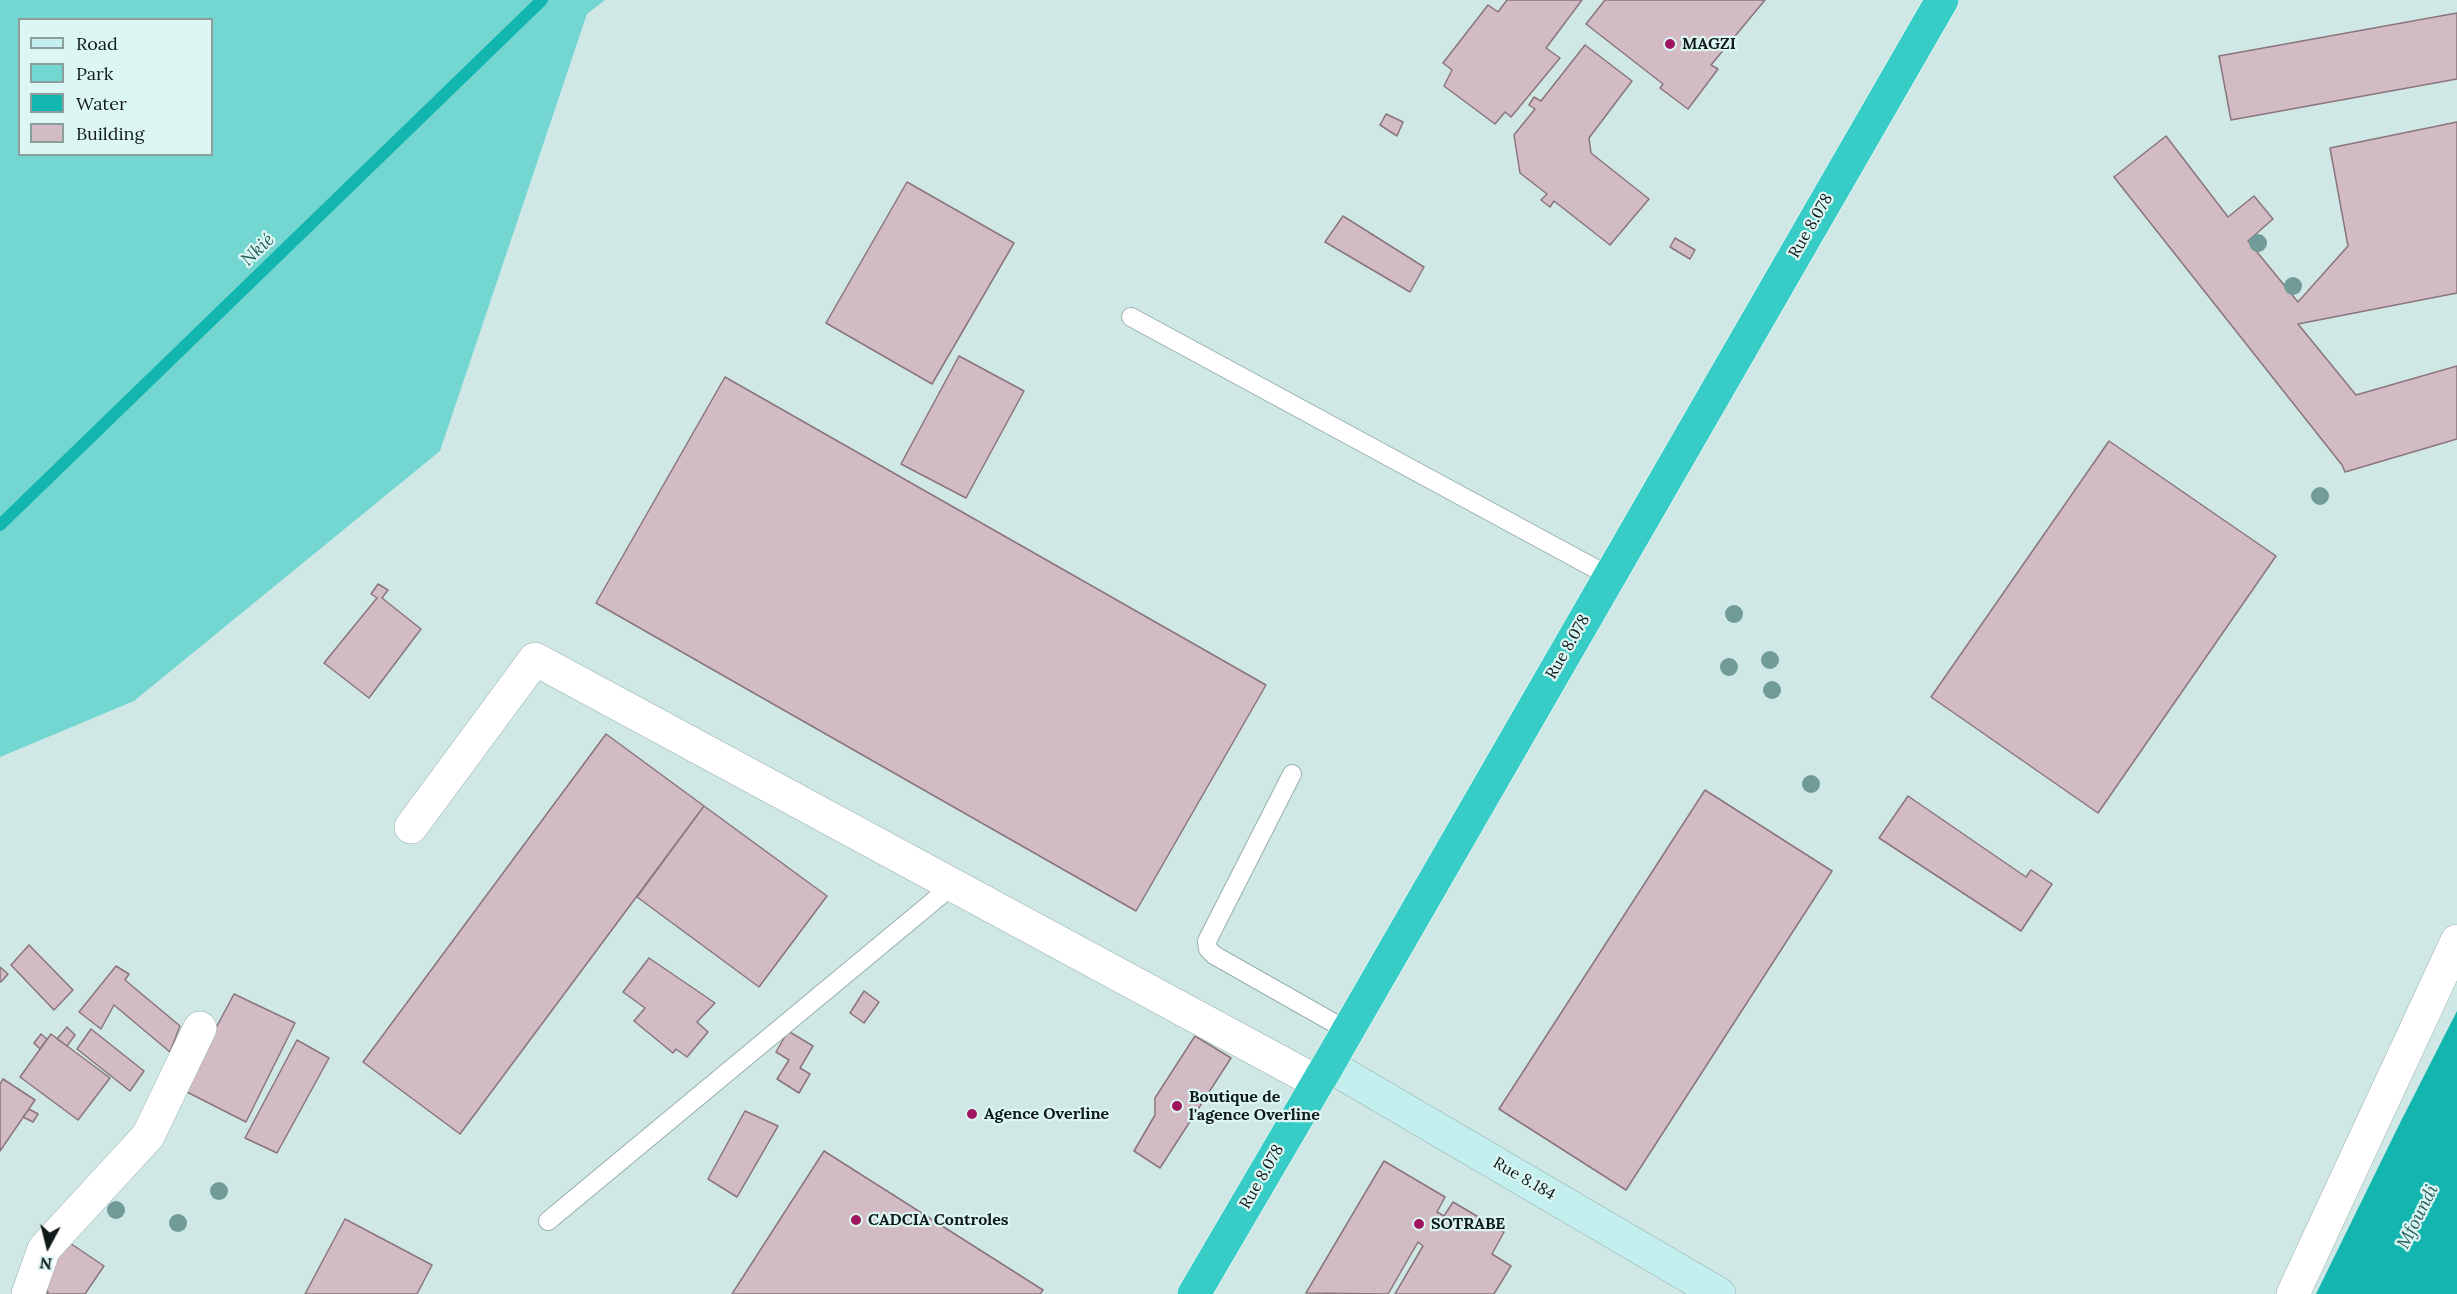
<!DOCTYPE html>
<html>
<head>
<meta charset="utf-8">
<style>
	body { margin:0 }
	#map { position:relative; width:2457px; height:1294px; overflow:hidden; background:#cfe8e6; font-family:Lora,serif }
	canvas { display:block }
	.legend { position:absolute; left:18px; top:18px; width:195px; height:138px; box-sizing:border-box; background:#dcf6f3; border:2px solid #8b9e9c; margin:0; padding:8px 10px; list-style:none; font-size:18px; color:#111a1a }
	.legend li { display:flex; align-items:center; gap:12px; height:30px }
	.legend b { width:30px; border:2px solid #8b9e9c }
	.north { position:absolute; left:18px; top:1216px; width:60px; height:60px; -webkit-text-stroke:4px #dcf6f3; paint-order:stroke; rotate:187deg; font-size:16px; font-weight:700; line-height:24px; text-align:center; color:#111a1a }
	.north::after { content:''; display:block; margin:auto; width:21px; height:27px; background:#111a1a; clip-path:polygon(50% 0,100% 100%,50% 72%,0 100%) }
</style>
</head>
<body>
<div id="map">
<canvas width="2457" height="1294"></canvas>
<ul class="legend">
<li><b style="height:8px;background:#c3f0ee"></b>Road</li>
<li><b style="height:16px;background:#73d6d0"></b>Park</li>
<li><b style="height:16px;background:#13b5af"></b>Water</li>
<li><b style="height:16px;background:#d2bbc3"></b>Building</li>
</ul>
<div class="north">N</div>
</div>
<script>
const g = document.querySelector('canvas').getContext('2d');
g.lineJoin = 'round';
function paint(path, color) { g.fillStyle = color; g.fill(path, 'evenodd'); }
const toPath = rows => new Path2D(rows.map(r => 'M' + r).join(''));
function strokePath(path, color, width, dash) { g.strokeStyle = color; g.lineWidth = width; g.lineCap = dash ? 'butt' : 'round'; g.setLineDash(dash || []); g.stroke(path); }
function write(font, color, halo, rows, align = 'center') {
  g.font = font + ' Lora,serif'; g.lineWidth = 4.5; g.setLineDash([]); g.textBaseline = 'middle'; g.strokeStyle = halo; g.fillStyle = color; for (const [text, x, y, turn = 0] of rows) {
    g.save(); g.translate(x, y); g.rotate((+turn || 0) * Math.PI / 180); g.textAlign = isNaN(turn) ? turn : align; if (halo) g.strokeText(text, 0, 0); g.fillText(text, 0, 0); g.restore();
  }
}
const green = toPath([
	[0,0,605,0,587,14,440,451,134,701,0,757],
	[20,20,212,20,212,154,20,154]
]);
const water = toPath([
	[2457,1011,2457,1294,2316,1294,2399,1125]
]);
const stream = toPath([
	[0,525,542,0]
]);
const building = toPath([
	[1507,0,1582,0,1546,48,1560,58,1511,117,1505,112,1495,124,1444,86,1452,70,1443,63,1488,5,1498,12,1507,0],
	[1605,0,1765,0,1711,65,1718,69,1688,109,1660,88,1663,84,1586,24,1605,0],
	[2457,13,2457,79,2231,120,2219,56,2457,13],
	[1585,45,1632,81,1589,138,1591,153,1649,199,1610,245,1554,201,1550,207,1541,200,1547,194,1520,173,1514,135,1535,109,1529,105,1534,97,1541,101,1585,45],
	[1386,114,1403,122,1397,136,1380,125,1386,114],
	[2457,122,2457,293,2298,324,2356,395,2457,366,2457,439,2345,472,2342,465,2114,177,2166,136,2228,217,2254,196,2273,219,2248,241,2298,302,2348,246,2330,148,2457,122],
	[907,182,1014,243,932,384,826,323,907,182],
	[1343,216,1424,267,1410,292,1325,242,1343,216],
	[1675,238,1695,250,1690,259,1670,247,1675,238],
	[959,356,1024,391,966,498,901,464,959,356],
	[725,377,1266,685,1136,911,596,603,725,377],
	[2109,441,2276,556,2098,813,1931,697,2109,441],
	[378,584,388,590,382,598,421,629,369,698,324,663,377,598,371,594,378,584],
	[606,734,704,806,460,1134,363,1062,606,734],
	[1705,790,1832,871,1626,1190,1499,1109,1705,790],
	[1908,796,2026,877,2031,870,2052,884,2021,931,1879,838,1908,796],
	[704,806,827,896,759,987,637,897,704,806],
	[29,945,73,990,54,1010,11,965,29,945],
	[649,958,715,1003,697,1022,708,1032,687,1057,676,1049,673,1053,634,1021,645,1008,623,992,649,958],
	[116,966,129,974,125,980,180,1026,170,1052,114,1005,101,1029,79,1012,116,966],
	[0,967,8,974,1,982,0,981,0,967],
	[864,991,879,1002,864,1023,850,1013,864,991],
	[234,994,295,1023,246,1122,183,1090,234,994],
	[67,1027,75,1035,67,1046,57,1039,67,1027],
	[91,1029,144,1071,130,1091,77,1049,91,1029],
	[788,1031,813,1046,800,1068,810,1074,799,1093,777,1079,789,1060,776,1052,788,1031],
	[41,1034,47,1039,40,1049,34,1043,41,1034],
	[51,1034,110,1078,78,1120,20,1077,51,1034],
	[1195,1036,1231,1058,1160,1168,1134,1151,1155,1115,1155,1098,1195,1036],
	[297,1040,329,1058,277,1153,245,1138,297,1040],
	[3,1079,35,1100,0,1151,0,1084,3,1079],
	[29,1109,38,1114,33,1122,23,1117,29,1109],
	[745,1111,778,1126,737,1197,708,1179,745,1111],
	[824,1151,1043,1290,1040,1294,732,1294,824,1151],
	[1384,1161,1445,1197,1437,1212,1444,1216,1453,1202,1504,1232,1492,1254,1511,1266,1494,1294,1395,1294,1423,1246,1418,1242,1388,1294,1306,1293,1384,1161],
	[345,1219,432,1265,417,1294,305,1294,345,1219],
	[67,1241,104,1266,85,1294,47,1294,48,1292,37,1285,67,1241]
]);
const lane = toPath([
	[1131,317,1609,576],
	[1292,774,1207,941,1208,949,1214,955,1348,1031],
	[548,1221,953,885]
]);
const street = toPath([
	[411,827,535,659,1317,1082],
	[28,1294,44,1249,148,1136,200,1028],
	[2293,1294,2457,941]
]);
const secondary = toPath([
	[1328,1065,1719,1294]
]);
const highway = toPath([
	[1194,1294,1328,1065,1942,0]
]);
const trees = [
	[2258,243],
	[2293,286],
	[2320,496],
	[1734,614],
	[1770,660],
	[1729,667],
	[1772,690],
	[1811,784],
	[219,1191],
	[116,1210],
	[178,1223]
];
const markers = [
	[1670,44,6,"#a0155f"],
	[1177,1106,6,"#a0155f"],
	[972,1114,6,"#a0155f"],
	[856,1220,6,"#a0155f"],
	[1419,1224,6,"#a0155f"]
];
const poiNames = [
	["MAGZI",1682,44],
	["Boutique de",1189,1097],
	["l'agence Overline",1189,1115],
	["Agence Overline",984,1114],
	["CADCIA Controles",868,1220],
	["SOTRABE",1431,1224]
];
const streetNames = [
	["Rue 8.078",1811,226,-60],
	["Rue 8.078",1568,647,-60],
	["Rue 8.078",1262,1177,-60],
	["Rue 8.184",1524,1179,30]
];
const waterNames = [
	["Nkié",258,250,-44],
	["Mfoundi",2418,1217,-63]
];
paint(green, '#73d6d0');
paint(water, '#13b5af');
strokePath(stream, '#13b5af', 12);
paint(building, '#d2bbc3');
strokePath(building, '#8a757c', 1.5);
strokePath(lane, '#97afad', 20);
strokePath(street, '#97afad', 34);
strokePath(secondary, '#97afad', 34);
strokePath(highway, '#fff', 34);
strokePath(lane, '#fff', 18);
strokePath(street, '#fff', 33);
strokePath(secondary, '#c3f0ee', 33);
strokePath(highway, '#37ccc5', 33);
g.fillStyle = '#709b98';
for (const [x, y] of trees) { g.beginPath(); g.arc(x, y, 9, 0, 2 * Math.PI); g.fill(); }
for (const [x, y, r, color] of markers) { const dot = new Path2D(); dot.arc(x, y, r, 0, 2 * Math.PI); g.fillStyle = color; g.fill(dot); strokePath(dot, '#dcf6f3', 2); }
write('bold 16px', '#111a1a', '#dcf6f3', poiNames, 'left');
write('16px', '#111a1a', '#dcf6f3', streetNames);
write('italic 18px', '#255e5b', '#dcf6f3', waterNames);
</script>
</body>
</html>
